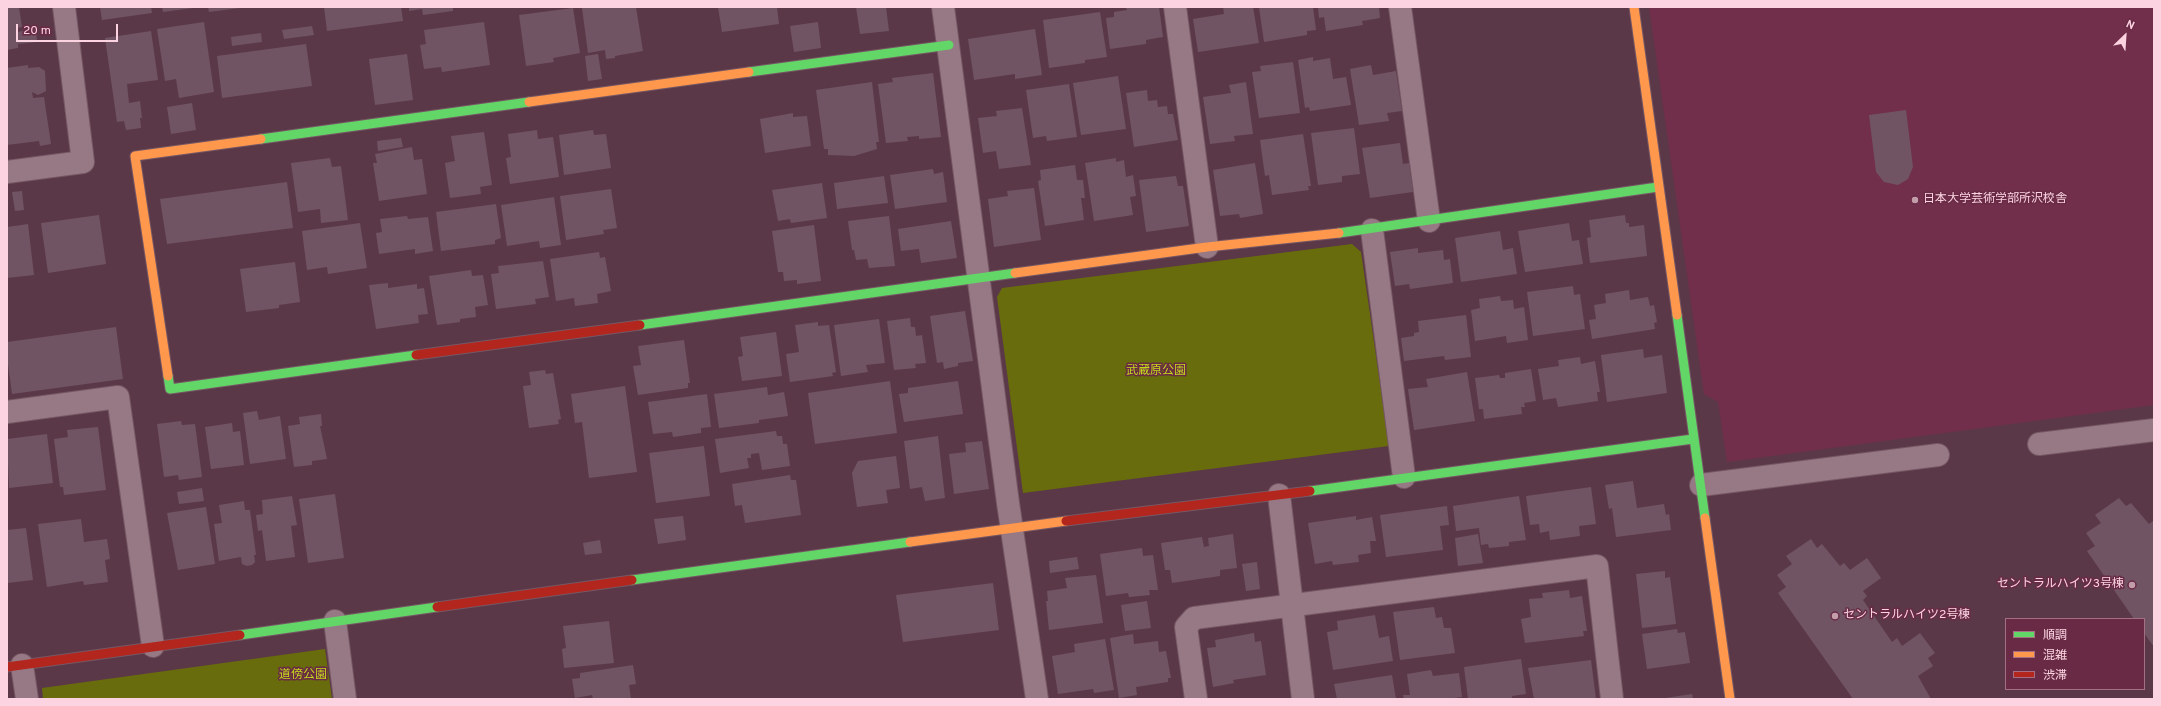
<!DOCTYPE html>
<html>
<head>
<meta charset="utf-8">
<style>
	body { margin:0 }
	#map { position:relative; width:2161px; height:706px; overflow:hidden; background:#5b3847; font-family:Overpass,"Noto Sans JP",sans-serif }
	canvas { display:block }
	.frame { position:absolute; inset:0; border:8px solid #fcd4e1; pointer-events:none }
	.legend { position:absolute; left:2005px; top:618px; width:140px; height:72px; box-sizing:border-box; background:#692a45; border:1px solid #a46e83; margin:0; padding:5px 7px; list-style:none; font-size:12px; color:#fcd4e1 }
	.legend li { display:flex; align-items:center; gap:8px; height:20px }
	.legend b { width:20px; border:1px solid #a46e83 }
	.north { position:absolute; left:2105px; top:16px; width:40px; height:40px; -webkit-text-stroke:3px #692a45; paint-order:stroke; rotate:25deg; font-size:11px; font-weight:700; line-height:16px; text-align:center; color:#fcd4e1 }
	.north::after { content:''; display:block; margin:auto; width:14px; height:18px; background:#fcd4e1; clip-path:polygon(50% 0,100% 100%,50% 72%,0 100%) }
	.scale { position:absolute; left:16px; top:24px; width:102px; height:18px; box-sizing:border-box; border:2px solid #fcd4e1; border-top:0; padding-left:5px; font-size:12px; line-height:14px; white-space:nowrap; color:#fcd4e1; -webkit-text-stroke:3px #692a45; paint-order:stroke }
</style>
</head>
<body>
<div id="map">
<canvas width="2161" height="706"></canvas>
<div class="frame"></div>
<ul class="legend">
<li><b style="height:5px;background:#63d668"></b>順調</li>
<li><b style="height:5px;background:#ff974d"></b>混雑</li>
<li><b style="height:5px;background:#b3261e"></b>渋滞</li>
</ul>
<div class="north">N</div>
<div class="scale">20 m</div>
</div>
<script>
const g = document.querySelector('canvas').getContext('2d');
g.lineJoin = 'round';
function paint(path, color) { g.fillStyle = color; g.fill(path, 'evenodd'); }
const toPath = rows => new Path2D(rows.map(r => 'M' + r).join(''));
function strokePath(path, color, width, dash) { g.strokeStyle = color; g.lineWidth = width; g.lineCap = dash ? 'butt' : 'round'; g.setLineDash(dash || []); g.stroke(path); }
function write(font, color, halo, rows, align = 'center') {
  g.font = font + ' Overpass,"Noto Sans JP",sans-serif'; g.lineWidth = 3; g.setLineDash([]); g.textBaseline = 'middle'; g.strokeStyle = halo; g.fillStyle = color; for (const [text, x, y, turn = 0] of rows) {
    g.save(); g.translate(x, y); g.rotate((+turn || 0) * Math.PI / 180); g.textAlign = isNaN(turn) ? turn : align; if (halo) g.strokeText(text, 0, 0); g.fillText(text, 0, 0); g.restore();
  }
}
const built = toPath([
	[1649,7,2154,7,2154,405,1727,462,1718,402,1704,394]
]);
const green = toPath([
	[1352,244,1361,252,1389,446,1023,493,997,297,1002,288],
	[325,649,332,699,43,699,42,688]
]);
const building = toPath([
	[7,7,19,7,22,27,16,28,17,32,36,29,37,42,18,44,18,48,7,50],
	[100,7,151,7,152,13,102,20],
	[162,7,193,7,193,8,163,12],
	[208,7,240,7,240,8,209,12],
	[324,7,401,7,403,21,327,31],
	[409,7,453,7,453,11,423,15,422,9,409,11],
	[588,7,636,7,643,51,615,56,615,58,606,59,605,50,588,53,582,8],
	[718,7,777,7,779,24,722,32],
	[856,7,886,7,889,31,860,34],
	[1159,7,1163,37,1146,40,1146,44,1110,49,1106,18,1114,17,1114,12,1127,10,1126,8],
	[1223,7,1253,7,1259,43,1198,52,1193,19,1224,14],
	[1259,7,1313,7,1316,30,1307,31,1307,35,1264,42],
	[1318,7,1379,7,1380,18,1362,21,1363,25,1326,31,1324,17,1319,18],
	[573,8,580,53,553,58,554,62,526,66,519,15],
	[1100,12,1107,57,1085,60,1085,63,1049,68,1043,20],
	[204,22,214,92,179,98,176,79,165,81,157,29],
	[484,22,490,65,442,72,441,67,424,69,420,45,426,44,424,30],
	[818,22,821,48,794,52,790,26],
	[312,26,314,35,284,39,282,30],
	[1035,29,1042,75,1015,79,1015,74,974,80,968,39],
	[151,31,158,80,127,84,129,103,140,101,142,118,140,118,141,128,126,130,124,121,117,122,105,38],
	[261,33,262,42,232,46,231,37],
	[306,44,312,86,222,98,217,56],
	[407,54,413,100,375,105,369,59],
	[598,54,602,79,588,81,585,56],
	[1313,57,1313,61,1330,58,1333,79,1346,77,1351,105,1310,111,1309,107,1305,108,1298,60],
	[1293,62,1300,113,1259,118,1252,72,1261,71,1260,66],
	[28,65,28,68,39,67,45,71,46,91,38,95,32,92,33,98,44,97,51,144,40,146,39,141,7,145,7,68],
	[1371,65,1373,75,1396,71,1402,111,1387,113,1389,121,1359,125,1350,69],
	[933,73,941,137,919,139,919,136,907,137,908,141,886,143,878,84,893,82,892,78],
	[1118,76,1126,129,1081,135,1073,83],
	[872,82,879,142,876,142,877,149,854,156,828,155,828,149,824,149,816,90],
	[1246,82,1253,134,1234,136,1235,141,1210,144,1203,97,1231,93,1229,85],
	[1069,84,1077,137,1047,141,1046,136,1033,138,1026,90],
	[1147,90,1148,101,1157,100,1158,107,1167,106,1168,114,1173,114,1178,140,1134,147,1126,93],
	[192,103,196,130,171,134,167,107],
	[1022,108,1031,165,999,169,996,151,983,153,978,118,997,116,996,111],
	[1906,110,1913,167,1908,179,1898,185,1884,182,1876,172,1869,115],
	[793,113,793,117,807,116,811,146,765,153,760,119],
	[1354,128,1360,174,1342,176,1342,182,1318,185,1311,133],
	[537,130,538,139,553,137,559,177,510,184,506,158,511,157,508,134],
	[593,130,594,135,606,134,611,168,564,175,559,135],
	[484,132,492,185,480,187,481,194,450,198,445,163,455,161,451,136],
	[1303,134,1311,186,1308,186,1309,190,1272,195,1269,175,1265,176,1260,140],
	[401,138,403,147,378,151,377,141],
	[1400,143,1403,164,1409,163,1413,192,1370,198,1362,148],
	[412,147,414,160,422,159,427,194,379,201,373,163,377,163,375,154],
	[330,158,332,167,341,166,348,220,321,223,320,209,298,212,291,163],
	[1116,158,1116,162,1124,160,1126,177,1133,175,1136,196,1130,197,1133,215,1094,221,1085,163],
	[1255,163,1263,214,1240,218,1239,214,1220,216,1213,170],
	[1075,165,1077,180,1083,180,1085,198,1081,198,1084,220,1045,226,1038,181,1041,180,1040,170],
	[933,169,934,174,943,172,947,202,895,209,890,175],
	[884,176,888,203,837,209,834,183],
	[1176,176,1178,186,1183,186,1189,226,1146,232,1139,180],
	[287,182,293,228,167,244,160,199],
	[822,183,827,218,791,223,790,219,778,221,772,190],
	[1034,188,1041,240,994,247,988,199,1008,196,1007,191],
	[611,189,617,228,603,230,604,234,566,240,560,196],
	[22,191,24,210,15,211,12,192],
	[554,197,561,245,540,248,539,241,507,246,501,205],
	[496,204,501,238,495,240,495,244,441,251,436,212],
	[99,215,106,264,48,273,41,223],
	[1625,215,1626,223,1629,223,1629,227,1644,225,1647,256,1590,263,1587,238,1591,237,1589,220],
	[407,216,408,219,428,217,433,251,415,254,415,249,379,254,376,233,382,232,380,219],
	[889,216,895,266,869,268,867,259,856,260,854,250,852,250,848,221],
	[951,221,957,258,921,263,919,249,901,251,898,229],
	[360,223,367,268,328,274,327,267,307,270,302,231],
	[1569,223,1572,241,1579,240,1583,264,1525,272,1518,231],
	[28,224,34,275,7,278,7,227],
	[814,225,821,281,797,284,797,280,784,281,783,272,778,272,772,231],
	[1500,231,1503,250,1513,248,1517,274,1461,282,1455,238],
	[1418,248,1418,253,1443,250,1444,260,1450,259,1453,283,1410,289,1409,284,1395,286,1390,252],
	[599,252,600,258,605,257,611,291,597,294,598,303,575,306,574,298,556,301,550,259],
	[543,261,549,297,535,299,536,304,496,309,491,274,499,273,498,266],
	[295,262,300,302,279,305,279,308,246,312,240,269],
	[471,270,472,276,483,275,488,305,475,307,476,317,460,319,460,322,437,325,429,276],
	[388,283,388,288,417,284,417,289,424,288,428,314,418,315,419,323,376,329,369,285],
	[1573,286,1574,295,1580,294,1585,329,1533,336,1527,292],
	[1629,290,1630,300,1648,297,1650,306,1654,305,1657,322,1654,323,1655,329,1592,339,1589,320,1596,319,1594,305,1606,303,1605,294],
	[1500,296,1501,301,1513,300,1514,309,1524,307,1528,340,1507,343,1506,336,1475,341,1471,310,1480,308,1479,299],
	[965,311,973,361,958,363,958,366,944,369,943,362,937,363,930,316],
	[1466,315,1471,357,1445,360,1444,356,1404,361,1401,338,1414,336,1414,333,1419,332,1418,321],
	[910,318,911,327,915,327,916,336,922,335,926,363,915,364,916,368,894,370,887,321],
	[879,319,885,363,866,365,868,372,841,376,834,325],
	[818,322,818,326,829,325,836,372,832,373,833,376,790,382,786,354,799,352,795,325],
	[116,327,123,379,12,394,7,357,7,342],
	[776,332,782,376,742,381,738,357,743,356,740,337],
	[684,340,690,383,688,383,688,388,638,395,633,366,641,365,638,346],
	[1643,349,1644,358,1662,355,1667,393,1607,402,1601,355],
	[1580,357,1581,364,1595,361,1600,392,1597,392,1598,401,1558,407,1556,398,1543,400,1538,369,1559,366,1558,360],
	[1531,369,1536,401,1524,403,1525,407,1521,407,1522,414,1484,419,1483,409,1479,409,1475,378,1499,375,1500,378,1505,378,1505,373],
	[545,370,546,374,553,373,561,419,558,420,559,424,529,428,523,386,531,385,529,372],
	[1467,372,1475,421,1414,430,1408,389,1428,387,1426,379],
	[890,381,897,433,815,444,808,393],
	[958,381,963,414,904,422,899,394,908,393,908,388],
	[625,386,637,472,589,478,582,422,575,423,571,394],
	[767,387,768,395,784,392,788,416,759,420,759,423,719,428,714,394],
	[707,394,711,427,701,428,701,433,673,437,672,432,653,434,648,402],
	[257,411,259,420,280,416,286,459,250,464,243,413],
	[321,414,322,426,320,426,327,459,312,461,312,465,294,467,288,426,300,424,299,417],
	[181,421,182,425,195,424,202,477,179,480,178,475,164,477,157,424],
	[232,423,233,432,240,431,244,465,211,469,205,427],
	[98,427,106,490,64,495,63,487,60,487,54,439,68,437,67,430],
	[776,431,777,436,782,436,783,444,787,444,790,466,762,470,759,453,751,454,751,458,747,458,749,468,720,473,715,439],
	[47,434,53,483,9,488,7,439],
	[938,436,945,498,925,501,922,487,910,489,904,441],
	[982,441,989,489,954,494,949,454,966,452,965,443],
	[704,446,710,496,656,503,649,453],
	[896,456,900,488,886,490,888,503,857,507,852,473,858,461],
	[790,475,791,480,796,480,801,515,745,523,742,505,735,506,732,484],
	[1633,481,1637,508,1664,504,1666,515,1669,514,1671,530,1616,537,1612,508,1609,509,1605,485],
	[1591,487,1596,524,1579,526,1580,536,1550,540,1549,531,1540,533,1539,524,1530,525,1526,496],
	[202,488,204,501,179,504,177,492],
	[335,494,344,558,308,563,299,499],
	[292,496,297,525,291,526,295,557,266,561,262,530,258,531,256,515,263,514,262,500],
	[1519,496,1526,540,1509,542,1509,546,1489,548,1488,544,1481,545,1479,528,1456,531,1453,506],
	[2119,498,2126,506,2131,503,2149,524,2153,521,2154,524,2154,647,2144,633,2144,619,2134,619,2087,551,2095,546,2086,533,2101,523,2095,515],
	[244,501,245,510,250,510,256,555,254,555,255,562,252,565,247,566,242,564,241,557,219,561,214,524,222,523,219,505],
	[1447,506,1449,525,1440,526,1443,550,1386,557,1380,515],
	[206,507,215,564,178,570,167,513],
	[683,516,686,540,658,544,654,519],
	[1356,516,1356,520,1372,517,1376,541,1370,541,1371,553,1358,555,1359,562,1333,565,1332,561,1315,564,1308,523],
	[81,519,84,542,107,539,110,559,105,560,108,582,84,585,83,581,47,587,38,524],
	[26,528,33,580,7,583,7,530],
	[1233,534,1237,568,1220,570,1220,576,1172,583,1170,570,1165,570,1161,543,1202,537,1204,547,1209,546,1208,538],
	[1478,534,1483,563,1458,566,1455,538],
	[1811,539,1817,548,1822,544,1840,566,1844,563,1850,570,1867,558,1881,578,1863,591,1867,596,1863,600,1892,642,1897,638,1902,646,1920,633,1935,653,1928,658,1933,666,1918,676,1931,699,1853,699,1778,593,1786,587,1777,575,1792,564,1786,556],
	[600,540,602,553,585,555,583,543],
	[1142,548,1143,556,1153,555,1158,590,1149,590,1150,595,1129,597,1128,593,1106,596,1100,554],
	[1077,557,1079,569,1050,573,1049,561],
	[1257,562,1260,589,1246,591,1242,564],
	[1665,571,1665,578,1670,577,1676,624,1642,628,1636,574],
	[1096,575,1103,623,1049,630,1046,601,1048,601,1047,591,1067,588,1065,578],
	[993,583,999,630,903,642,896,595],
	[1569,590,1570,598,1582,596,1587,631,1583,631,1584,636,1525,643,1521,619,1531,617,1529,599,1543,598,1542,593],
	[1147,601,1151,628,1125,631,1121,605],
	[1434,607,1436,618,1442,617,1444,628,1451,628,1455,653,1400,660,1393,612],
	[1375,615,1379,638,1389,636,1393,661,1333,670,1327,632,1338,630,1337,621],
	[609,621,614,663,564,668,562,649,566,648,563,626],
	[1677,629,1678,633,1685,632,1690,663,1647,669,1642,634],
	[1254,633,1255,642,1261,641,1266,675,1233,680,1234,683,1213,687,1207,648,1216,647,1215,640],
	[1133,634,1134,644,1158,641,1159,652,1166,651,1171,678,1168,678,1168,682,1136,687,1137,695,1119,698,1110,638],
	[1105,639,1114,690,1094,693,1093,689,1058,694,1052,656,1075,652,1074,644],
	[1521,659,1526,694,1512,696,1512,699,1468,699,1464,667],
	[1591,660,1596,699,1534,699,1528,668],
	[633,665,636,684,629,685,631,699,593,699,592,695,575,698,572,679,580,678,580,673],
	[1431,670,1433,676,1459,673,1462,697,1447,699,1404,699,1403,695,1410,695,1407,674],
	[1392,675,1396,699,1337,699,1334,684],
	[1692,694,1693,699,1666,699,1665,698]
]);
const street = toPath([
	[943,7,1008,503,1037,699],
	[1175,7,1207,247],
	[1400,7,1429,221],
	[7,172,83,162,64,7],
	[1372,230,1404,477],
	[7,412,118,397,153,646],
	[2039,444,2154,430],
	[1701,485,1938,455],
	[1279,495,1303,699],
	[335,621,345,699],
	[22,665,27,699],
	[1196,699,1186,627,1194,618,1597,566,1612,699]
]);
const fast = toPath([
	[749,72,949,45],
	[261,139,529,102],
	[1339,233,1658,187],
	[1677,315,1705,518],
	[640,325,1015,273],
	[168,376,170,389,416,355],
	[1310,491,1693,439],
	[632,580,910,542],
	[240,635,437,607]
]);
const slow = toPath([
	[1634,7,1677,315],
	[529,102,749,72],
	[1015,273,1207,247,1339,233],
	[168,376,135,156,261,139],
	[1705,518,1730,699],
	[910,542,1066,521]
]);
const jam = toPath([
	[416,355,640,325],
	[1066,521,1310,491],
	[437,607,632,580],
	[7,667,240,635]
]);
const markers = [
	[1915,200,4,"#c49dab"],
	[2132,585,4,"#c49dab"],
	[1835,616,4,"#c49dab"]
];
const poiNames = [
	["日本大学芸術学部所沢校舎",1923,200],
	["セントラルハイツ3号棟",2124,585,"right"],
	["セントラルハイツ2号棟",1843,616]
];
const parkNames = [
	["武蔵原公園",1156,372],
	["道傍公園",303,676]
];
paint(built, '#712f4c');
paint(green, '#686c0d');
paint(building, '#705464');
strokePath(street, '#765764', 24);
strokePath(fast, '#765764', 11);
strokePath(slow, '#765764', 11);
strokePath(jam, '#765764', 11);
strokePath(street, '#967984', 22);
strokePath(fast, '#63d668', 9);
strokePath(slow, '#ff974d', 9);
strokePath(jam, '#b3261e', 9);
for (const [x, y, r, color] of markers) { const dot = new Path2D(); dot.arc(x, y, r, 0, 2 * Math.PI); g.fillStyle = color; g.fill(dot); strokePath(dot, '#692a45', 1.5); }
write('12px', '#fcd4e1', '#692a45', poiNames, 'left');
write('12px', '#c5d71c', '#692a45', parkNames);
</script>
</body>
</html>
